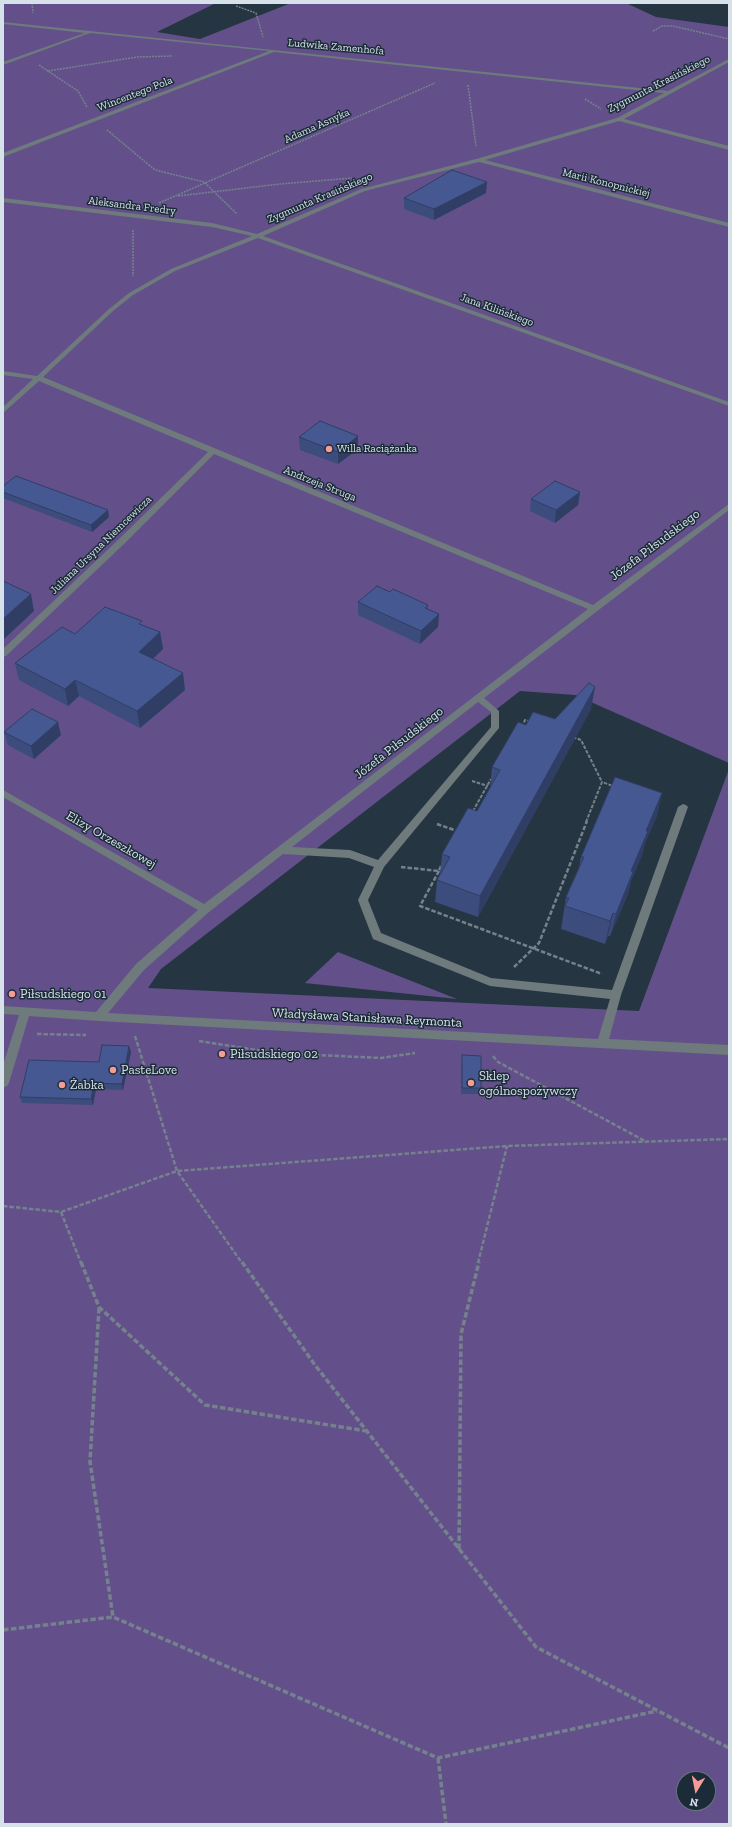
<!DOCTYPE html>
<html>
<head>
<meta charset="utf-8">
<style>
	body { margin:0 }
	#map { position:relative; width:732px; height:1827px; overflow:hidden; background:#253642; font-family:"Zilla Slab",serif }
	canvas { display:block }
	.frame { position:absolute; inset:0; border:4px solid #d7e1e9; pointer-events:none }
	.north { position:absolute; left:676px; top:1771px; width:40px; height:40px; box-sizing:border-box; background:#1b2c38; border:1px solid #66747f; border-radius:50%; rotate:190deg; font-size:11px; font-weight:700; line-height:16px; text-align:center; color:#d7e1e9 }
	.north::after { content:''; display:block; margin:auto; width:14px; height:18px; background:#f59c96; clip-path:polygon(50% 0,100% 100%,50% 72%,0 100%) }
</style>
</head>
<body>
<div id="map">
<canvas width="732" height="1827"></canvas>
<div class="frame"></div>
<div class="north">N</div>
</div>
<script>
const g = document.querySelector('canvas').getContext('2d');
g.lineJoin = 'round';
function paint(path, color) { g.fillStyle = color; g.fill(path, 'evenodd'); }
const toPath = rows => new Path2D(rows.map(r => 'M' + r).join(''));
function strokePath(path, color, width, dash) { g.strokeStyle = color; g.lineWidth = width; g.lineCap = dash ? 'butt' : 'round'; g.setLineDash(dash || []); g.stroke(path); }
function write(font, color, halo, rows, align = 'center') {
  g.font = font + ' "Zilla Slab",serif'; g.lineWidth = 3; g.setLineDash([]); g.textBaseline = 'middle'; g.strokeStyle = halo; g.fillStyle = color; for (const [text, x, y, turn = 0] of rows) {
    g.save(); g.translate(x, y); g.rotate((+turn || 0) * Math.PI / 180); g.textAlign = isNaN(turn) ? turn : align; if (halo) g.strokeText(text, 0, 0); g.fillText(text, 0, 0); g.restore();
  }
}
const green = toPath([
	[3,3,216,3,157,32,200,39,291,3,626,3,656,17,729,27,729,763,575,695,520,691,161,969,148,988,639,1011,729,769,729,1824,3,1824],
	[684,1779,708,1779,708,1803,684,1803],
	[338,952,457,999,305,983]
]);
const pathFar3 = toPath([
	[32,3,33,13],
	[236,6,256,13,263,37],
	[653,31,662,26,673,26,729,39],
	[39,65,78,91,87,107],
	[48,71,137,57,172,56],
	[468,85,476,146],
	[585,99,601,109],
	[107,130,155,170,204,182,237,214],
	[178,196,280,184,352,178],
	[159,203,435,83],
	[133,230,133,276]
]);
const pathFar2 = toPath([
	[522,727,525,720,531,722],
	[573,737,581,740,602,782],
	[472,781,488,786],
	[473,811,491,779],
	[586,822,602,782,613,786]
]);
const pathFar1 = toPath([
	[437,824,457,831],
	[401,867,439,871,441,866],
	[439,871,420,906,602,974],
	[514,967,539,943,587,821],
	[37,1034,86,1035],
	[135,1036,177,1171,242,1263],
	[199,1041,275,1053,381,1058,415,1053],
	[493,1056,498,1062,645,1141],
	[3,1206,61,1212,177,1171,507,1146,729,1139],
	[61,1212,81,1263],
	[478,1263,507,1146]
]);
const path = toPath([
	[81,1262,99,1307,205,1405,366,1431],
	[242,1262,315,1365,536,1647,729,1748],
	[99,1308,90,1462,113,1617],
	[459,1549,461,1334,479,1262],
	[3,1630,113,1617,438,1758,657,1711],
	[438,1758,446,1824]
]);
const minor = toPath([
	[3,22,668,91,729,59,729,62,624,119,729,146,729,150,619,121,485,160,729,223,729,227,479,162,365,191,263,236,729,402,729,406,258,238,175,271,133,295,113,311,43,377,593,605,729,504,729,510,484,698,499,711,499,728,384,867,368,900,381,933,491,978,612,990,678,807,683,804,686,805,688,807,621,995,609,1039,729,1045,729,1055,99,1021,29,1016,9,1083,7,1086,3,1088,3,1065,19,1015,3,1014,3,1006,96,1012,136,964,198,910,3,797,3,790,204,904,588,609,214,454,125,543,6,656,3,657,3,649,119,539,208,452,39,381,3,413,3,407,33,379,3,375,3,371,37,376,109,309,129,293,171,269,252,236,212,227,3,202,3,198,212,223,257,234,361,189,476,159,617,118,664,93,274,52,3,157,3,153,269,51,90,33,3,65,3,62,85,33,3,24,3,22],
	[478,702,491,712,491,727,378,860,350,850,292,847,478,702],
	[283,854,349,858,374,867,358,900,373,939,490,986,610,999,598,1039,108,1013,144,970,209,912,283,854]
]);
const wall = toPath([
	[486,193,434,220,404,209,404,198],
	[358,436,358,449,338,464,300,450,299,437],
	[3,486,109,517,92,532,3,498],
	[580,492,578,505,555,523,530,511,531,499],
	[390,592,428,605,428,610,439,614,438,627,420,644,358,615,358,602],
	[143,625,160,632,163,649,153,659,185,690,140,728,79,696,68,706,19,680,15,663],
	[591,709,478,917,435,902,437,880,440,874,442,854,477,811,490,788,492,767,526,725,555,719],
	[4,732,61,735,34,759,8,745],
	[657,816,645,843,642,855,631,881,628,894,610,936,608,936,605,944,561,929,566,897,579,867,581,857],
	[129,1046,131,1052,123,1090,96,1089,93,1105,22,1103,20,1097,99,1062],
	[462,1055,481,1088,481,1094,461,1094]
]);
const shadedWall = toPath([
	[487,182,486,193,434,220,434,209],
	[358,436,358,449,338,464,338,452],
	[580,492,578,505,555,523,556,510],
	[108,510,109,517,92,532,91,525],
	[31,594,34,611,3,640,3,619],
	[439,614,438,627,420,644,421,631],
	[160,632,163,649,142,669,139,652],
	[183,673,185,690,140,728,137,711],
	[75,680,79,696,68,706,65,689],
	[595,687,591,709,478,917,480,896],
	[58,722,61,735,34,759,31,746],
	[662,793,657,816,645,843,642,855,631,881,628,894,610,936,616,914,631,871,646,831],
	[613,913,608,936,605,944,610,921],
	[129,1046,131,1052,123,1090,122,1084],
	[94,1083,96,1089,93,1105,91,1099]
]);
const building = toPath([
	[452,170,487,182,434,209,404,198,452,170],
	[320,421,358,436,338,452,299,437,320,421],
	[16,476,108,510,91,525,3,492,3,486,16,476],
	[555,481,580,492,556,510,531,499,555,481],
	[3,581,31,594,3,619,3,581],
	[377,586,390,592,393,589,428,605,425,608,439,614,421,631,358,602,377,586],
	[105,607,142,621,139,624,160,632,139,652,183,673,137,711,75,680,65,689,15,663,62,627,75,634,105,607],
	[589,683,595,687,480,896,437,880,450,857,442,854,468,808,477,811,500,770,492,767,518,722,526,725,533,712,555,719,589,683],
	[32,709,58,722,31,746,4,732,32,709],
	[615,777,662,793,646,831,648,831,631,871,633,872,616,914,613,913,610,921,565,906,569,898,566,897,584,857,581,857,615,777],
	[102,1045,129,1046,122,1084,94,1083,91,1099,20,1097,29,1060,99,1062,102,1045],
	[462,1055,481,1056,481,1088,462,1088,462,1055]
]);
const markers = [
	[329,449,4,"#f59c96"],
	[12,994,4,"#f59c96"],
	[222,1054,4,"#f59c96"],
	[113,1070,4,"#f59c96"],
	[471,1083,4,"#f59c96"],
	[62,1085,4,"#f59c96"]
];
const farStreetnames = [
	["Ludwika Zamenhofa",336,47,5],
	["Zygmunta Krasińskiego",659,84,-27],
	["Wincentego Pola",135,94,-21],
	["Adama Asnyka",317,126,-24],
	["Marii Konopnickiej",606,183,14],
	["Zygmunta Krasińskiego",320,198,-23],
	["Aleksandra Fredry",132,206,7],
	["Jana Kilińskiego",497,310,20],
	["Andrzeja Struga",320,484,22],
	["Juliana Ursyna Niemcewicza",101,545,-44]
];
const farPoinames = [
	["Willa Raciążanka",337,449]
];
const streetNames = [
	["Józefa Piłsudskiego",655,545,-37],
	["Józefa Piłsudskiego",399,743,-38],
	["Elizy Orzeszkowej",111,840,30],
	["Władysława Stanisława Reymonta",367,1018,3]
];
const poiNames = [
	["Piłsudskiego 01",20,994],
	["Piłsudskiego 02",230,1054],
	["PasteLove",121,1070],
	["Sklep",479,1076],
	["ogólnospożywczy",479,1091],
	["Żabka",70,1085]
];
paint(green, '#63508a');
strokePath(pathFar3, '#75828d', 1.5, [2, 1]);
strokePath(pathFar2, '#75828d', 2, [3.5, 1.5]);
strokePath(pathFar1, '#75828d', 2.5, [4.5, 2]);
strokePath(path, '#75828d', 3.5, [5.5, 2.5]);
paint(minor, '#6e7a7c');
paint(wall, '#3b4c7d');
paint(shadedWall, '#303e66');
paint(building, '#455891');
strokePath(building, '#303e66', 1);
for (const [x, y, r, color] of markers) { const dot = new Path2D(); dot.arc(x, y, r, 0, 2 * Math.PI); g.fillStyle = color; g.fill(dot); strokePath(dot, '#1b2c38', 1.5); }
write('11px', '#d7e1e9', '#1b2c38', farStreetnames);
write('11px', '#d7e1e9', '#1b2c38', farPoinames, 'left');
write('13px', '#d7e1e9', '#1b2c38', streetNames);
write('13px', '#d7e1e9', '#1b2c38', poiNames, 'left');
</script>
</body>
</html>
